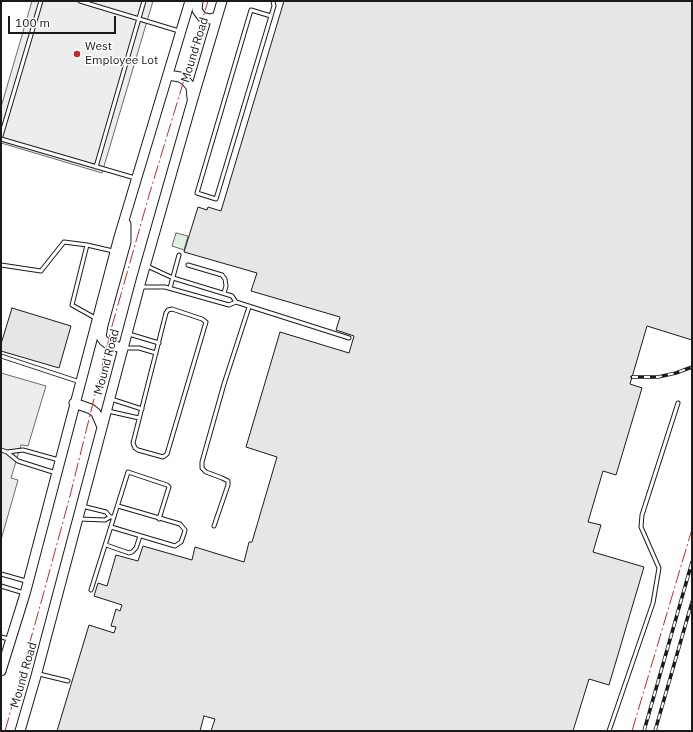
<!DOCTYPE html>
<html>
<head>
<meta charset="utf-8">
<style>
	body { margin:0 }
	#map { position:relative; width:693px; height:732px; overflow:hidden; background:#fff; font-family:"IBM Plex Sans",sans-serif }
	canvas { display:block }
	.frame { position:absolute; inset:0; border:2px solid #1a1a1a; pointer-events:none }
	.scale { position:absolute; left:8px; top:16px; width:108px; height:18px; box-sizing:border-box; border:2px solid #1a1a1a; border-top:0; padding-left:5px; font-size:12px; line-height:14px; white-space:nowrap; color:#1a1a1a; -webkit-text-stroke:3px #fff; paint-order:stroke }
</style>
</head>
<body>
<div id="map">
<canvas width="693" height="732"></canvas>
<div class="frame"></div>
<div class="scale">100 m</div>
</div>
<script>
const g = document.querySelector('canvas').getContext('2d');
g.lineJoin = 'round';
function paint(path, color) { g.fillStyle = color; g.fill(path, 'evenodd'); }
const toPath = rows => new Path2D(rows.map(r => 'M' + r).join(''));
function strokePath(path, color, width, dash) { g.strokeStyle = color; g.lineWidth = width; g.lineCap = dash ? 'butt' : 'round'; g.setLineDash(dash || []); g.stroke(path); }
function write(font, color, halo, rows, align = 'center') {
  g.font = font + ' "IBM Plex Sans",sans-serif'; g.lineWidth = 3; g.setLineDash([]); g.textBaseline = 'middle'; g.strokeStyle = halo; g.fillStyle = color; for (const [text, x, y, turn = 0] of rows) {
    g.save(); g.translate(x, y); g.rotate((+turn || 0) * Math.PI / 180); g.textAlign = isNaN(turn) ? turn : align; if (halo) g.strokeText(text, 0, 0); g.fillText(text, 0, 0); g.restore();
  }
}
const green = toPath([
	[176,233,188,236,184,250,172,246,176,233]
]);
const parking = toPath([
	[32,1,153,1,102,173,1,143,1,107,32,1],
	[1,373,46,386,28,446,21,445,11,478,18,480,1,540,1,373]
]);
const building = toPath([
	[284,1,692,1,692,340,647,326,630,384,642,388,616,475,603,471,588,522,601,525,593,552,644,567,609,685,589,679,573,731,57,731,89,625,114,633,116,627,111,626,116,609,120,611,122,605,94,596,98,583,107,586,116,555,138,561,143,546,192,560,195,547,244,562,249,542,252,542,277,457,246,447,280,332,349,353,354,336,336,330,340,317,251,291,257,273,184,252,198,207,207,210,208,207,221,211,284,1],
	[12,308,71,326,59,368,1,351,1,344,12,308],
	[204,716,215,719,211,731,200,731,204,716]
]);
const service = toPath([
	[80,1,179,31],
	[271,16,251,10,197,193,216,199,271,16,274,6,273,1],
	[1,136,41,1],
	[1,139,135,178],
	[96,167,144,1],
	[87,245,72,305,97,319],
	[1,265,41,271,64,242,87,245,113,251],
	[188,265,222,275,225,279,226,286,224,293],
	[147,266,173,278,232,296,236,302],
	[141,287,165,287,229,305,236,302,349,338],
	[170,288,179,255],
	[172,309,202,319,206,322,167,454,163,457,138,450,135,448,133,443,166,313,168,310,172,309],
	[129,334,159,343],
	[125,348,139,348,156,353],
	[1,356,80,382],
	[111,399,142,409],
	[108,411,139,418],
	[1,450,7,452,18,461,56,473],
	[7,452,23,450,59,460],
	[82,506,106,512,110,517],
	[79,519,105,520,110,517,114,517],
	[214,526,228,485,228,481,222,478,206,472,202,468,202,462,224,384,249,307],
	[111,527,175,546,181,542,184,534,185,530,180,524,118,506],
	[106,545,129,553,132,552,136,548,140,536],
	[1,574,26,581],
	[1,586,24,593],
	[91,590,128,472,167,485,169,487,168,490,159,519],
	[1,637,9,639],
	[39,674,68,681],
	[609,731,653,603,659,568,641,527,642,515,678,403]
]);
const secondary = toPath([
	[198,1,197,10,202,17,210,19,217,17],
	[168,75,180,77,186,81,191,87,192,98],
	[123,348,109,345,104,341,101,337,103,325,126,242,126,224],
	[74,403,91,409,96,413,102,427],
	[1,671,25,594,119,237,190,1],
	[20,731,36,676,142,277,192,102,222,1]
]);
const rail = toPath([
	[632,377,658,377,676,373,692,367],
	[644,731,692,562],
	[655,731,692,602]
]);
const power = toPath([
	[5,731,42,599,70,496,112,326,150,192,208,1],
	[632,731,692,529]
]);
const markers = [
	[77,54,4,"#c62828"]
];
const poiNames = [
	["West",85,47],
	["Employee Lot",85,61]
];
const streetNames = [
	["Mound Road",195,50,-73],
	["Mound Road",107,362,-75],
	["Mound Road",24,675,-74]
];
paint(green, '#e0efe3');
strokePath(green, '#6a6a6a', 1);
paint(parking, '#ededed');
strokePath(parking, '#6a6a6a', 1);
paint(building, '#e6e6e6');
strokePath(building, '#1a1a1a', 1);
strokePath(service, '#1a1a1a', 5);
strokePath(secondary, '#1a1a1a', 11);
strokePath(service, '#fff', 3);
strokePath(secondary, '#fff', 9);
strokePath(rail, '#1a1a1a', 3.5);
strokePath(rail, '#fff', 2, [6]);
strokePath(power, '#c62828', 1, [14, 3, 2, 3]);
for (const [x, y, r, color] of markers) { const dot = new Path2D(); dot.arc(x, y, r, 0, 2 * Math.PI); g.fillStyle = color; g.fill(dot); strokePath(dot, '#fff', 1.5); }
write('12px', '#1a1a1a', '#fff', poiNames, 'left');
write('12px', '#1a1a1a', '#fff', streetNames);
</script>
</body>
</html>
